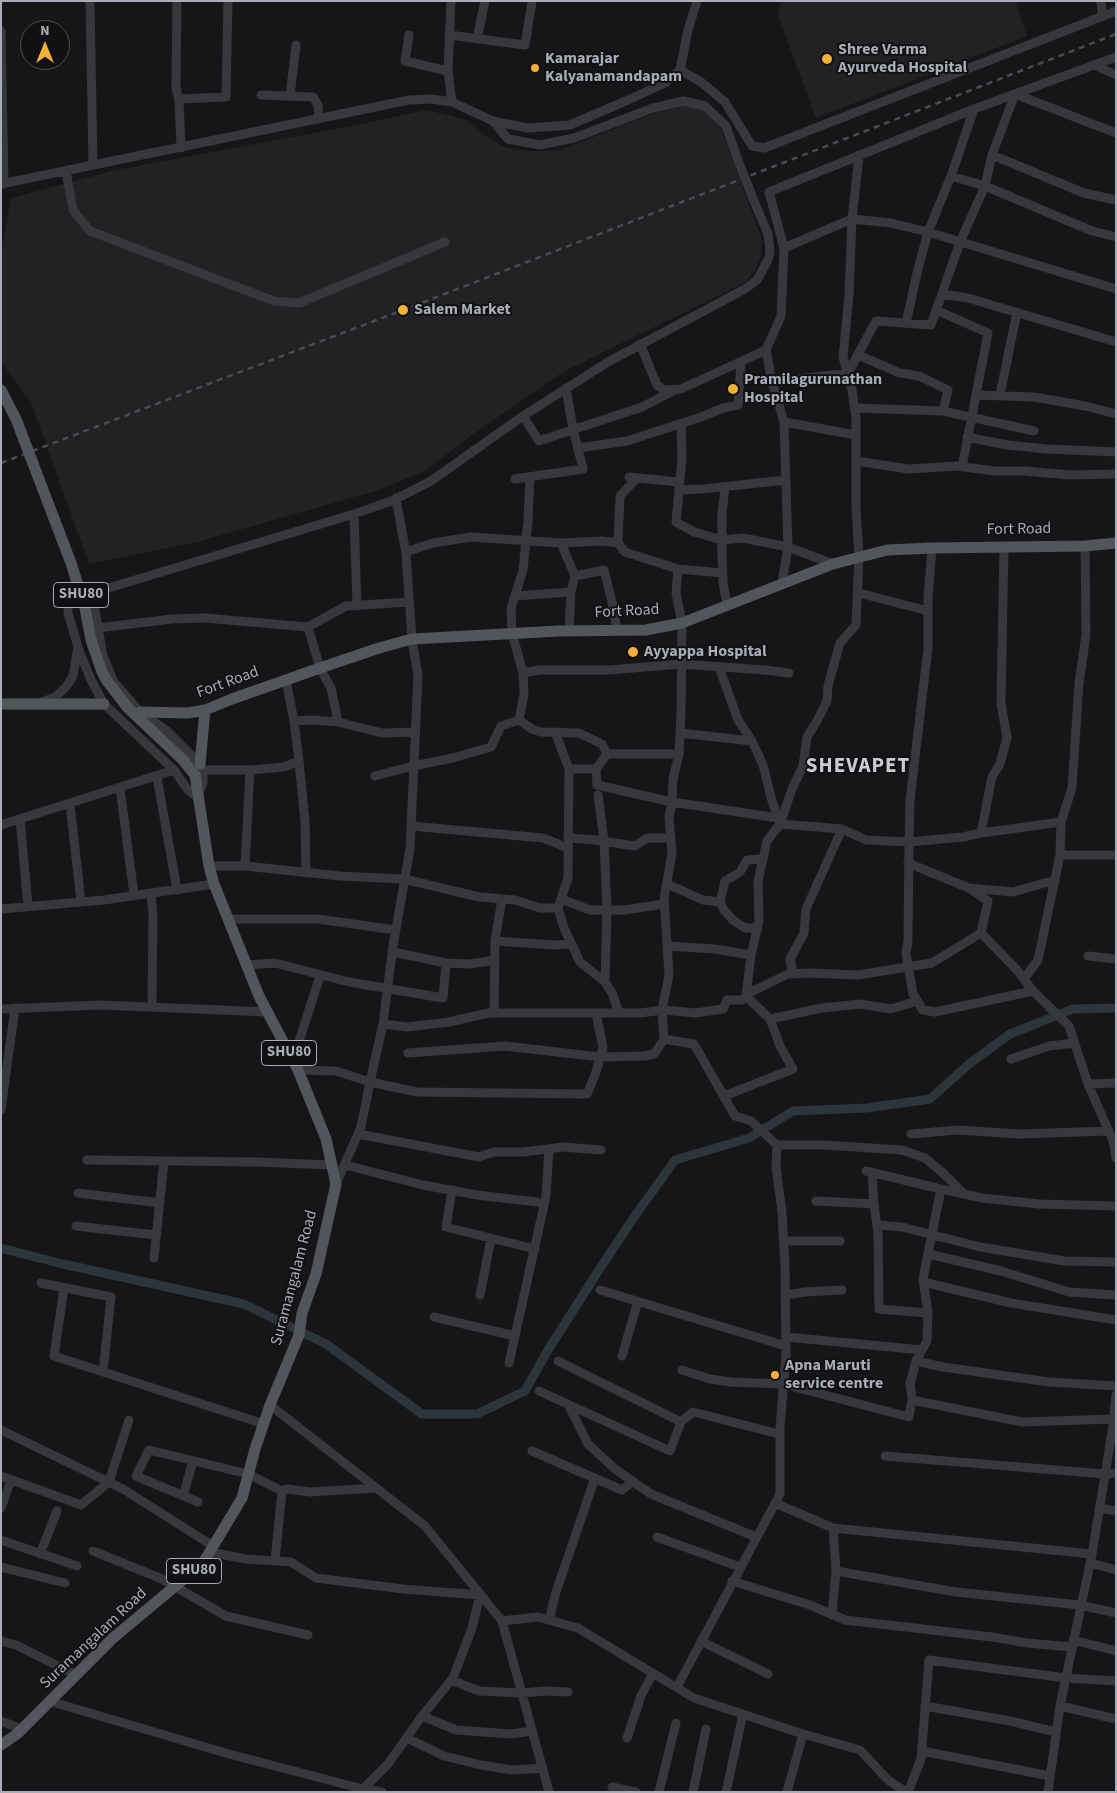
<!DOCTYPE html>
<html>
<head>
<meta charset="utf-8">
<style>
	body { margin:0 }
	#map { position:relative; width:1117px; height:1793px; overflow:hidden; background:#161618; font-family:"Source Sans 3",sans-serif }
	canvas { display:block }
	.frame { position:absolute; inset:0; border:2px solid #a8adb8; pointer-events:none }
	.north { position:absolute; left:20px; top:20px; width:50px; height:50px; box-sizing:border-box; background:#111113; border:1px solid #4d4f55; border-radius:50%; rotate:0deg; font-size:14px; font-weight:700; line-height:20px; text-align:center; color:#a8adb8 }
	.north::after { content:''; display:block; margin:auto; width:18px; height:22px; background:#f2b134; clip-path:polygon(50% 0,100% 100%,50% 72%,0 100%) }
</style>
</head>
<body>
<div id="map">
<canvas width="1117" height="1793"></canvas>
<div class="frame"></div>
<div class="north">N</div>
</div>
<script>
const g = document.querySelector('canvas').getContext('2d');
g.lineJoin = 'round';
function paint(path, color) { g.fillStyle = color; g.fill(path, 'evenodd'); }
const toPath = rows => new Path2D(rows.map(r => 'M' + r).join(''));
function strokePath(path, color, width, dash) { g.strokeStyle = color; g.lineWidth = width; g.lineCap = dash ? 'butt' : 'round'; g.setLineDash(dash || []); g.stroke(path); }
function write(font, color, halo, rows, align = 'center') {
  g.font = font + ' "Source Sans 3",sans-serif'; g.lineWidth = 4; g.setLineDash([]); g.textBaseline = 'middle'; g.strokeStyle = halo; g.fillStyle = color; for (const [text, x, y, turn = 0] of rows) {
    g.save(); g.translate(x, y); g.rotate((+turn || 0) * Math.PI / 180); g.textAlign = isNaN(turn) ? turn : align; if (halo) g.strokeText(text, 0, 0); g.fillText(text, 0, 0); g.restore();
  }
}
const built = toPath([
	[781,1,1020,1,1016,3,1027,36,816,118,778,16],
	[676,105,691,106,704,111,715,120,722,131,762,239,761,255,756,269,746,282,563,372,469,437,425,471,379,490,197,542,89,564,31,402,1,362,1,254,11,198,116,170,362,124,426,110,467,120,487,137,504,147,530,151,560,150]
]);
const canal = toPath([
	[1,1248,63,1264,244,1304,326,1344,422,1414,477,1414,525,1391,548,1350,597,1273,632,1220,675,1160,749,1138,793,1111,867,1108,930,1099,969,1064,1010,1034,1073,1009,1116,1008]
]);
const minor = toPath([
	[90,1,93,165],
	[177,1,176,88,179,99],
	[451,1,448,71,452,102],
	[1101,1,1102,17],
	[1,31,4,184],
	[409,35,405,61,448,71],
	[449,35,525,45,532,1],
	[477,39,485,1],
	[1094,65,1116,75],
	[680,70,701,82,725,102,752,146,764,148,1116,11],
	[261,95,313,97,318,105,319,119],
	[290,96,296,45],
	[493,121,508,139,540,145,574,138,653,108,683,101,705,106,726,126,739,163],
	[181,148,179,99,226,97,228,1],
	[992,155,1084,193,1116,200],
	[66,171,73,210,90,231,274,301,299,303,445,242],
	[951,176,985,186,1092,231,1116,237],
	[1,184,409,100,432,99,452,102,493,121,528,128,570,125,628,100,665,83,680,70,688,30,697,1],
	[784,248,852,219,891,223,928,232,1116,289],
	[942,294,968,298,1116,342],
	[936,310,988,333,962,467],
	[906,323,918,269,928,232,951,176,974,109],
	[640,344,657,385,664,390,681,389,766,350,781,316,784,248,769,192,974,109,1116,57],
	[766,350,772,382,784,422,788,547,782,583],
	[858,355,900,373,919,376,948,390,943,411],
	[772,382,848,373,876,321,931,325,960,242,985,186,992,155,1015,94,1116,133],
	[976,395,1034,397,1085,406,1116,414],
	[1000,395,1017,312],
	[855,408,943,411,1034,431],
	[523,416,539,441,642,407,673,391],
	[784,422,856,435],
	[681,423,682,458,676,522,694,532,722,540,743,538,788,547,833,564],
	[967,437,1007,445,1047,449,1116,452],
	[578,448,627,441,701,417,723,408,738,405,741,362],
	[856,461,909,469,957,466,994,471,1024,471,1070,475,1116,474],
	[629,477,679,482],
	[515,479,583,469,573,429,566,388],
	[725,487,722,514,722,555,723,583,727,605],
	[679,490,703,489,786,480],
	[354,514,357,606],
	[561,543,575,576,571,592,569,631],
	[618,543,620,496,637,478],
	[406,552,433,543,471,537,561,543,602,541,618,543,625,552,678,569,723,573],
	[575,576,604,570,612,602,617,630],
	[859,593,928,611],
	[515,596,571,592],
	[308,627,320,668,331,688,338,722],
	[97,628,172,619,205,618,308,627,346,606,409,602],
	[78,648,91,680,104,704,174,770,187,789,197,797,203,783,203,770,200,764,167,731,140,712,114,682,103,656,92,593],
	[719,667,738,720,752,741,763,765,772,801,780,824,767,841,758,881,759,921,751,955,746,996,770,1019,780,1046,793,1069,724,1096],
	[523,673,512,633,511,608,523,570,528,521,530,477],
	[43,702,55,697,66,687,73,676,78,647,68,613,68,606,72,601,92,593,354,514,394,500,431,481,523,416,608,362,745,289,757,280,768,260,770,252,768,234,754,201],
	[519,720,532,729,541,732,579,733,602,744,607,754],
	[294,721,312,720,338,722,382,733,415,732],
	[555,732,569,769],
	[680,733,752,741],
	[299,761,305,822,306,872],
	[596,769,597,785,672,802,778,818],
	[203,770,250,770,284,767,299,761,294,721,286,680],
	[375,776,413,766,453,758,491,747,501,726,519,720,524,694,523,673,540,670,609,670,681,664,765,670,789,673],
	[157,777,177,890],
	[120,788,134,895],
	[598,795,604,841,607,910,605,982],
	[70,804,81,902],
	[20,819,28,906],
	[1061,822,1060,855,1116,855],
	[1,825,174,770],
	[411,826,543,838,568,848],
	[842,829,866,840,909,842,910,800,928,648,928,598,932,548],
	[981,833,992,777,1000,764,1007,738,1001,703,1004,547],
	[568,838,595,840,635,846,647,838,671,838],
	[209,866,245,866,340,876,404,879,479,897,515,900,540,908,558,908,568,878,569,769,596,769,607,754,679,754],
	[245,866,250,770],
	[667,884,703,900,720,902,724,910,733,920,745,928,758,928],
	[969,888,1013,892,1055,880],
	[151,893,153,914,152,1006],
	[561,899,590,910,625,910,664,904],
	[720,902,725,881,740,872,747,860,763,859],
	[558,908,564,928,580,962,605,982,612,993,619,1013],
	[1,909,104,900,214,884],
	[229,919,317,919,396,930],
	[981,933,1017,970,1033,991,1069,1026,1088,1084,1113,1141,1116,1158],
	[495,941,502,899],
	[667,946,715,949,751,955],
	[393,952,446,963,470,964,495,960],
	[1088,956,1116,959],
	[247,965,275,963,349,982,443,998,446,963],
	[793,974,790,959,804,933,806,909,842,829,780,824,792,789,803,766,807,737,817,721,827,701,828,686,840,643,856,625,859,556,856,507,856,419,852,390,843,357,849,295,852,219,859,155],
	[1024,979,1038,960,1060,855],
	[1033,991,935,1012,923,1010,913,994,906,954,908,940,909,842,963,837,981,833,1061,822,1072,788,1079,683,1086,635,1085,546],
	[1,1009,101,1005,268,1012],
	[494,1013,495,941,555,945,571,944],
	[770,1019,822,1008,860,1004,891,1009,917,1001],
	[383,1024,407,1027,449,1022,488,1013,641,1013,662,1010,696,1013,723,1009,727,1000,742,1000,751,992,788,974,810,973,858,975,932,963,981,933,988,901,969,888,908,863],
	[408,1053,505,1046,600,1057,644,1056,654,1054,664,1039],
	[1011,1059,1049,1046,1074,1043],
	[293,1060,320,976],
	[298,1070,336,1071,370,1082,417,1092,587,1094,595,1075,603,1048,596,1013],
	[1088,1084,1116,1083],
	[1,1110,15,1008],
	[358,1134,479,1157,494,1152,523,1152,563,1147,601,1150],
	[911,1134,958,1130,1019,1134,1109,1131],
	[777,1145,824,1145,902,1150,925,1158,944,1174,964,1194],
	[87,1160,257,1162,332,1165],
	[345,1165,423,1185,477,1195,537,1202],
	[866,1171,941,1189],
	[872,1172,874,1204,878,1234,879,1309,928,1313],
	[336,1184,361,1127,370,1082,383,1024,393,946,410,849,418,676,412,639,406,554,396,498],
	[452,1190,446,1227,535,1249],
	[78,1193,160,1203],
	[816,1201,874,1204],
	[877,1225,902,1227,980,1247,1064,1261,1116,1262],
	[76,1226,156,1235],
	[784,1241,840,1241],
	[928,1254,1001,1271,1069,1292,1116,1295],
	[154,1258,164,1161],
	[923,1282,1011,1303,1116,1320],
	[41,1283,111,1297,103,1372],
	[64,1288,54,1356,264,1424],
	[600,1290,786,1346],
	[480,1295,491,1239],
	[786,1295,805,1292,842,1290],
	[434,1317,515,1336],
	[786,1337,922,1350],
	[622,1356,638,1301],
	[558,1361,681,1422,693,1412,779,1434],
	[916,1361,927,1341,928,1313,923,1279,941,1189,982,1198,1039,1204,1116,1206],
	[509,1363,546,1196,549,1149],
	[682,1370,710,1379,731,1382,783,1384,909,1417,912,1400,1022,1422,1113,1419],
	[539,1391,670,1451,681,1422],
	[912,1400,910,1384,916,1361,943,1367,1049,1382,1116,1386],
	[568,1404,588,1444,615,1469,651,1494,756,1537],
	[270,1405,425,1526,502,1621,549,1792],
	[1,1430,123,1489,213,1546],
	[532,1451,622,1490,633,1481],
	[885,1456,1105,1474,1116,1473],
	[1,1476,81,1505,109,1482,129,1420],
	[183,1496,193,1461],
	[198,1502,136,1476,149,1450,248,1474,282,1491,287,1489,310,1492,377,1488],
	[775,1503,833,1528,1092,1554],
	[1,1508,11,1480],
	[1099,1508,1116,1511],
	[657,1537,740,1567],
	[1,1540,77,1566],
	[93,1551,162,1579,226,1616,308,1635],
	[210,1552,246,1559,291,1562,316,1578,403,1589,480,1595,472,1628,453,1678,422,1716,388,1764,360,1792],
	[40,1554,57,1511],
	[275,1561,282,1491],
	[1090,1563,1116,1570],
	[1,1567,65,1583],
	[836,1571,956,1592,1080,1605,1116,1613],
	[732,1581,810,1605,845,1620,992,1637,1027,1643,1072,1647],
	[832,1615,836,1571,833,1528],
	[549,1620,556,1592,595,1478],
	[502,1621,538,1617,578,1628,694,1698,803,1734,860,1750,888,1780,906,1792],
	[1073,1640,1116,1651],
	[1,1641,16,1645,76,1675],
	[701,1641,768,1674],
	[451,1680,479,1691,521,1693,546,1691,568,1692],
	[677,1687,780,1494,780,1427,786,1355,785,1266,782,1212,776,1167,777,1145,751,1121,735,1116,694,1044,664,1039,662,1010,669,975,664,898,672,854,669,817,672,802,673,779,679,754,681,714,682,623,676,593,678,569],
	[49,1701,229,1754,363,1789,382,1792],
	[925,1706,1010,1721,1056,1732],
	[1060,1706,1116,1719],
	[422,1716,456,1730,511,1734,532,1731],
	[1,1721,21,1729],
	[407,1738,444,1756,481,1765,512,1770,543,1768],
	[627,1738,641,1696,653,1673],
	[922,1751,1050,1776],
	[612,1787,636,1792],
	[659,1792,676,1723],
	[693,1792,706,1729],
	[726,1792,743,1714],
	[787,1792,803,1734],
	[908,1792,921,1759,929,1660,1066,1678,1116,1681],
	[1048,1792,1060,1706,1092,1554,1113,1426,1116,1395]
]);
const major = toPath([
	[1,704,104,704],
	[140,712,188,713,205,710,232,699,320,668,379,648,412,639,559,631,646,630,682,623,833,564,887,550,932,548,1085,546,1116,543],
	[200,764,205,710],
	[1,1745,17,1734,113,1638,203,1563,242,1498,255,1449,270,1405,299,1335,302,1313,316,1274,336,1184,326,1139,298,1070,259,996,214,884,209,866,195,775]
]);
const rail = toPath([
	[1,463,403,310,1116,34]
]);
const minorBridge = toPath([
	[739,163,754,201]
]);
const majorBridge = toPath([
	[1,390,16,419,71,563,85,608,91,640,102,672,107,681,128,708,183,760,195,775]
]);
const markers = [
	[827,59,6,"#f2b134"],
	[535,68,5,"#f2b134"],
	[403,310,6,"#f2b134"],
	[733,389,6,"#f2b134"],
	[633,652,6,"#f2b134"],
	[775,1375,5,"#f2b134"]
];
const shields = [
	[81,595,55],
	[289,1053,55],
	[194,1571,55]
];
const shieldNames = [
	["SHU80",81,595],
	["SHU80",289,1053],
	["SHU80",194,1571]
];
const poiNames = [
	["Shree Varma",838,50],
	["Ayurveda Hospital",838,68],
	["Kamarajar",545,59],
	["Kalyanamandapam",545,77],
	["Salem Market",414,310],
	["Pramilagurunathan",744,380],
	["Hospital",744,398],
	["Ayyappa Hospital",644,652],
	["Apna Maruti",785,1366],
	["service centre",785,1384]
];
const streetNames = [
	["Fort Road",1019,530,-1],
	["Fort Road",627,612,-3],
	["Fort Road",228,683,-20],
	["Suramangalam Road",295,1278,-75],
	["Suramangalam Road",94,1639,-43]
];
const districtNames = [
	["SHEVAPET",858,767]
];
paint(built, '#222225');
strokePath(canal, '#2c353c', 9);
strokePath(minor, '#37383d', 9);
strokePath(major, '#53555c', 11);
strokePath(rail, '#4a4c52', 2.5, [6, 5]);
strokePath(minorBridge, '#37383d', 9);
strokePath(majorBridge, '#53555c', 11);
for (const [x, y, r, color] of markers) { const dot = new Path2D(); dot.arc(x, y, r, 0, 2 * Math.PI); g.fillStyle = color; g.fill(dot); strokePath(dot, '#111113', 2); }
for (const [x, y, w] of shields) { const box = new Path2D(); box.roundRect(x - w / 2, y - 12.5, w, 25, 4); g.fillStyle = '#111113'; g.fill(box); strokePath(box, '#a8adb8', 1); }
write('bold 15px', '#a8adb8', null, shieldNames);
write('bold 16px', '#a8adb8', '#111113', poiNames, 'left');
write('16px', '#a8adb8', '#111113', streetNames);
g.letterSpacing = '1px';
write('bold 21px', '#c9ccd4', '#111113', districtNames);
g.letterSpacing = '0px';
</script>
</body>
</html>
